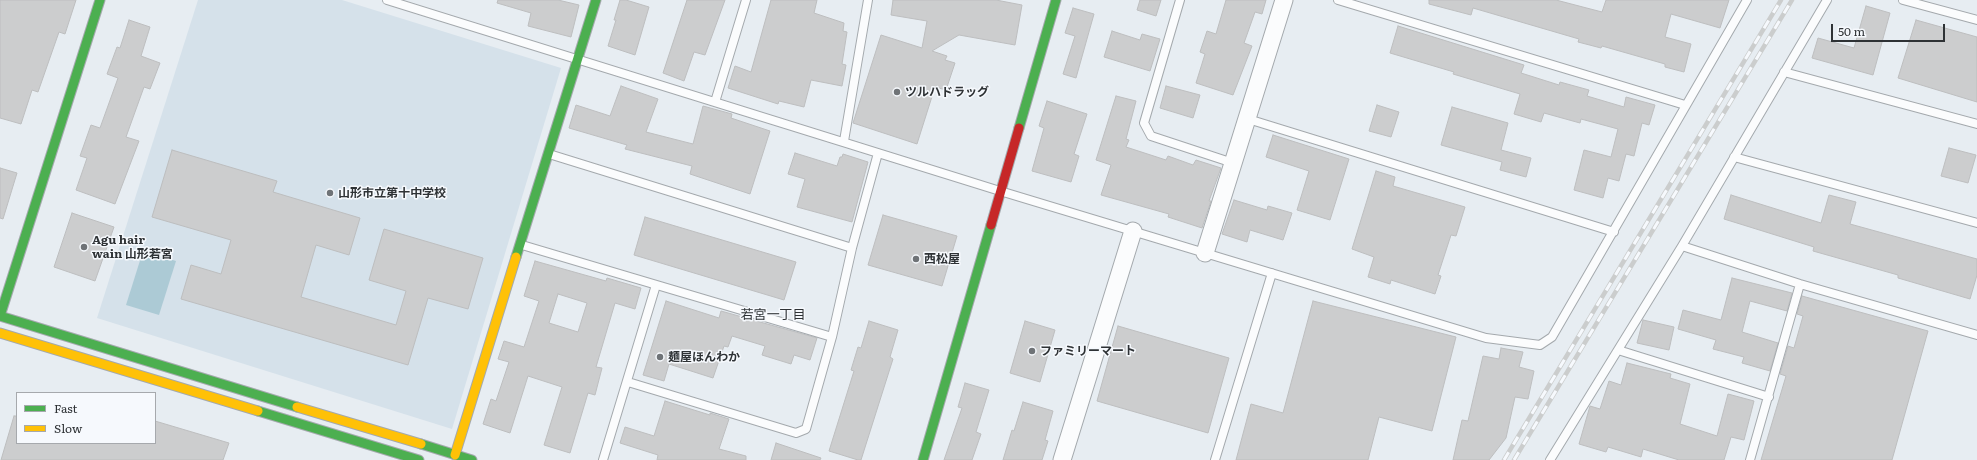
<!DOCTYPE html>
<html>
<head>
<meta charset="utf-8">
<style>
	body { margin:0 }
	#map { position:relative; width:1977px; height:460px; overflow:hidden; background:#e7edf2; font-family:Literata,serif }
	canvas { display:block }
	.legend { position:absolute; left:16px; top:392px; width:140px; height:52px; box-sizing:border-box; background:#f6f9fd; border:1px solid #a6a9ad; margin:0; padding:5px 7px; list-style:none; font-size:12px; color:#2e3235 }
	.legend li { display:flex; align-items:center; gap:8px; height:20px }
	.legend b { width:20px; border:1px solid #a6a9ad }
	.scale { position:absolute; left:1831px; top:24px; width:114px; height:18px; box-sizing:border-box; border:2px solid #2e3235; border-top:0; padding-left:5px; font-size:12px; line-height:14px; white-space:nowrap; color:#2e3235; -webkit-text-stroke:3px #f6f9fd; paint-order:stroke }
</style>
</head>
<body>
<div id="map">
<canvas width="1977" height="460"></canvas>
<ul class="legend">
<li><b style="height:5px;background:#4caf50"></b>Fast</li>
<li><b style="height:5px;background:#ffc107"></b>Slow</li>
</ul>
<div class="scale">50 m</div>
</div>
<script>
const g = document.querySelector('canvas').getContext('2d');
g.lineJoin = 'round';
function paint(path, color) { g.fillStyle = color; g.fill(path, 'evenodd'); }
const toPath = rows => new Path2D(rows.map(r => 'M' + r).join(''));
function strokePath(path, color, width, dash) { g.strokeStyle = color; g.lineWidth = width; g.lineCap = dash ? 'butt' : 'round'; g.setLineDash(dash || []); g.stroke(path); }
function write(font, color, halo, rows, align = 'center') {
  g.font = font + ' Literata,"Noto Sans JP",serif'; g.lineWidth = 3; g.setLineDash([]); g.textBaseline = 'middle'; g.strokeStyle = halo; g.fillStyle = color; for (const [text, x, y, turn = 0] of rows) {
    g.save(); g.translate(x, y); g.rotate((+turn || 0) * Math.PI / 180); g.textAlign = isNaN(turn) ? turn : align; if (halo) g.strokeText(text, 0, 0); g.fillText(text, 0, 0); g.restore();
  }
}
const built = toPath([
	[198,0,342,0,561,68,452,429,97,318]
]);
const water = toPath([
	[143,251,176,261,159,315,126,305]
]);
const building = toPath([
	[0,0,76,0,65,34,59,32,38,92,32,90,21,124,0,118,0,0],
	[498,0,558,0,579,5,571,37,528,26,531,13,497,3,498,0],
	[620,0,626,0,649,7,635,55,608,46,616,20,614,20,620,0],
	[687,0,725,0,705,55,694,52,684,81,663,73,687,0],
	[771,0,817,0,814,13,844,23,843,31,847,32,842,64,846,65,842,86,811,80,804,107,779,101,778,104,728,88,735,66,751,72,771,0],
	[893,0,996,0,1022,5,1015,45,959,35,932,51,947,56,945,60,955,63,946,90,935,87,917,144,853,123,881,35,922,48,927,21,891,15,893,0],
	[1140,0,1161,0,1156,16,1137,10,1140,0],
	[1226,0,1266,0,1262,14,1255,12,1244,43,1252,46,1233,95,1196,83,1205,54,1200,52,1207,31,1216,34,1226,0],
	[1429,0,1556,0,1602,12,1606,0,1729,0,1720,28,1671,14,1665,37,1691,44,1684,72,1665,67,1665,64,1602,46,1601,48,1578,42,1579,39,1473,8,1471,15,1429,4,1429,0],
	[1866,6,1890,13,1873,75,1812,58,1818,38,1854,48,1866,6],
	[1073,8,1094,14,1076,78,1063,74,1075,36,1065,33,1073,8],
	[129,20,150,27,141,56,160,63,150,89,144,87,126,137,139,141,115,204,76,190,87,158,80,156,91,125,100,128,118,78,107,74,117,47,120,48,129,20],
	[1916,20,1977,37,1977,102,1898,78,1916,20],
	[1398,26,1524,65,1521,73,1559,85,1560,82,1589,90,1587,96,1624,107,1626,97,1655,105,1649,125,1642,123,1634,156,1626,154,1619,181,1608,178,1603,198,1574,190,1584,150,1611,157,1618,129,1581,119,1580,123,1544,113,1541,122,1514,114,1520,94,1453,74,1454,72,1390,53,1398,26],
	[1112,31,1140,40,1142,34,1160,39,1150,71,1104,57,1112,31],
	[621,86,658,99,646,132,693,144,703,106,732,114,731,118,770,131,750,194,690,174,692,166,625,149,627,145,569,128,576,105,610,116,621,86],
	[1166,86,1200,95,1193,118,1160,108,1166,86],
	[1116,96,1136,101,1126,139,1129,140,1126,147,1166,160,1168,156,1193,165,1196,160,1221,168,1209,201,1211,201,1202,228,1168,217,1169,214,1101,195,1111,165,1096,160,1116,96],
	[1047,101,1087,114,1074,154,1079,156,1071,182,1032,171,1044,128,1039,126,1047,101],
	[1377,105,1399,112,1391,137,1369,131,1377,105],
	[1452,107,1508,123,1501,150,1531,158,1526,177,1500,170,1502,162,1441,145,1452,107],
	[1273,135,1349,159,1330,220,1297,210,1309,171,1266,157,1273,135],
	[1949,148,1976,155,1968,183,1941,176,1949,148],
	[172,150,277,181,273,192,360,218,349,255,316,245,301,297,396,325,406,291,369,280,384,229,483,258,468,309,428,298,408,365,181,299,191,265,221,274,231,240,152,217,172,150],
	[795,153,837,166,840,157,842,157,843,154,868,162,852,222,797,207,805,179,788,174,795,153],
	[0,168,17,173,3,219,0,218,0,168],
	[1376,171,1395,177,1393,186,1465,207,1456,236,1451,235,1438,275,1441,276,1435,294,1391,280,1390,284,1368,277,1374,257,1352,249,1376,171],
	[1731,195,1821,223,1829,195,1856,202,1850,224,1977,259,1977,275,1970,299,1898,278,1898,275,1813,251,1814,247,1724,219,1731,195],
	[1234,200,1267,210,1268,206,1292,213,1283,240,1250,230,1247,242,1222,234,1234,200],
	[72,213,114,227,95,281,54,267,72,213],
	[883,215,957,236,942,286,868,265,883,215],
	[645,217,796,262,784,300,634,255,645,217],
	[535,261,606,281,607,278,641,288,635,309,615,303,596,367,602,368,595,395,588,393,570,453,544,445,562,387,528,376,510,433,483,424,491,399,496,401,509,362,498,359,504,341,524,347,539,301,524,296,535,261],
	[558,294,587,303,578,332,549,323,558,294],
	[1732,278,1792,293,1787,311,1750,301,1742,332,1778,343,1770,371,1742,363,1744,357,1713,349,1716,340,1678,329,1683,310,1721,320,1732,278],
	[1802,296,1928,331,1892,460,1761,460,1786,376,1780,374,1788,346,1794,348,1803,316,1797,314,1802,296],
	[666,301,719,318,721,311,817,338,810,360,794,355,791,364,762,355,765,346,732,336,728,347,724,346,713,378,669,364,664,381,643,375,666,301],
	[1313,301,1456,337,1432,431,1379,417,1368,460,1236,460,1251,404,1283,413,1313,301],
	[1643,320,1674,327,1669,350,1637,343,1643,320],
	[869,321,898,330,890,357,893,359,861,460,858,460,829,451,854,371,851,370,858,347,861,348,869,321],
	[1025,321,1055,330,1040,382,1010,373,1025,321],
	[1118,326,1229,358,1208,433,1097,401,1118,326],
	[1501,348,1523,352,1519,367,1534,371,1528,399,1515,397,1506,438,1489,460,1453,460,1462,420,1468,421,1483,356,1499,359,1501,348],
	[1627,363,1671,374,1670,378,1690,384,1680,424,1717,436,1728,394,1754,401,1744,440,1731,437,1724,460,1679,460,1643,449,1641,457,1608,447,1606,452,1579,444,1590,406,1600,409,1609,381,1621,385,1627,363],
	[965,383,989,390,976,432,981,434,972,460,944,460,962,408,958,407,965,383],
	[665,401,710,415,710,413,729,419,719,449,746,456,746,460,657,460,658,455,620,443,625,427,654,436,665,401],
	[1023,402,1053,411,1045,440,1048,441,1042,460,1003,460,1012,430,1014,431,1023,402],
	[14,416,17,416,17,443,155,443,155,421,229,443,223,460,1,460,14,416],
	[776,443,821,458,820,460,771,460,776,443]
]);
const lane = toPath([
	[387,0,1000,191,1486,338,1540,345,1552,337,1747,0],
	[1180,0,1144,123,1151,136,1233,163],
	[1338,0,1685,105],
	[1903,0,1977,20],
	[1784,72,1977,124],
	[715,102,746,0],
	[1248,119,1614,232],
	[844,141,868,0],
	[549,154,852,248],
	[1734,157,1977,223],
	[522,245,832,337],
	[1682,246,1800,284,1977,335],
	[1618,350,1769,397],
	[628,382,796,433,806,429,832,337,852,248,878,153],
	[603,460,656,285],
	[1215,460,1272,273],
	[1550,460,1682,246,1827,0],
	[1750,460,1800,284]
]);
const street = toPath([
	[1205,253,1284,0],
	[1062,460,1133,231]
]);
const fast = toPath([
	[1019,128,1056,0],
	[516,257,596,0],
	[0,316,297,407],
	[0,316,100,0],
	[258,411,419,460],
	[421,444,472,460],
	[923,460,991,225]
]);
const slow = toPath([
	[0,333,258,411],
	[297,407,421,444],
	[455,455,516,257]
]);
const jam = toPath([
	[991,225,1019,128]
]);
const rail = toPath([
	[1504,460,1781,0],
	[1514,460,1792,0]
]);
const markers = [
	[897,92,4,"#6f7377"],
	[330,193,4,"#6f7377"],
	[84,247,4,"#6f7377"],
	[916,259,4,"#6f7377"],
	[1032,351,4,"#6f7377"],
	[660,357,4,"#6f7377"]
];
const poiNames = [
	["ツルハドラッグ",905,92],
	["山形市立第十中学校",338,193],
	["Agu hair",92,240],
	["wain 山形若宮",92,254],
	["西松屋",924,259],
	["ファミリーマート",1040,351],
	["麺屋ほんわか",668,357]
];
const neighbourhoodNames = [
	["若宮一丁目",773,315]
];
paint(built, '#d5e1ea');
paint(water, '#accad5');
paint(building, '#cccdce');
strokePath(building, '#bdbebf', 1);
strokePath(lane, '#a4a9ad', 10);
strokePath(street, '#a4a9ad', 19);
strokePath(fast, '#a4a9ad', 11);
strokePath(slow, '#a4a9ad', 11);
strokePath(jam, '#a4a9ad', 11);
strokePath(lane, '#fbfcfd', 8);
strokePath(street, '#fbfcfd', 17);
strokePath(fast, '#4caf50', 9);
strokePath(slow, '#ffc107', 9);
strokePath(jam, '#c62828', 9);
strokePath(rail, '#cbcdcd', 4.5);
strokePath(rail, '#f6f9fd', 3, [9]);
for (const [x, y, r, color] of markers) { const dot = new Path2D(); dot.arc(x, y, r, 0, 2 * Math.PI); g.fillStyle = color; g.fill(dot); strokePath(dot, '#f6f9fd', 1.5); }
write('bold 12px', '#2e3235', '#f6f9fd', poiNames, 'left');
write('13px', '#2e3235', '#f6f9fd', neighbourhoodNames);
</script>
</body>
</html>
